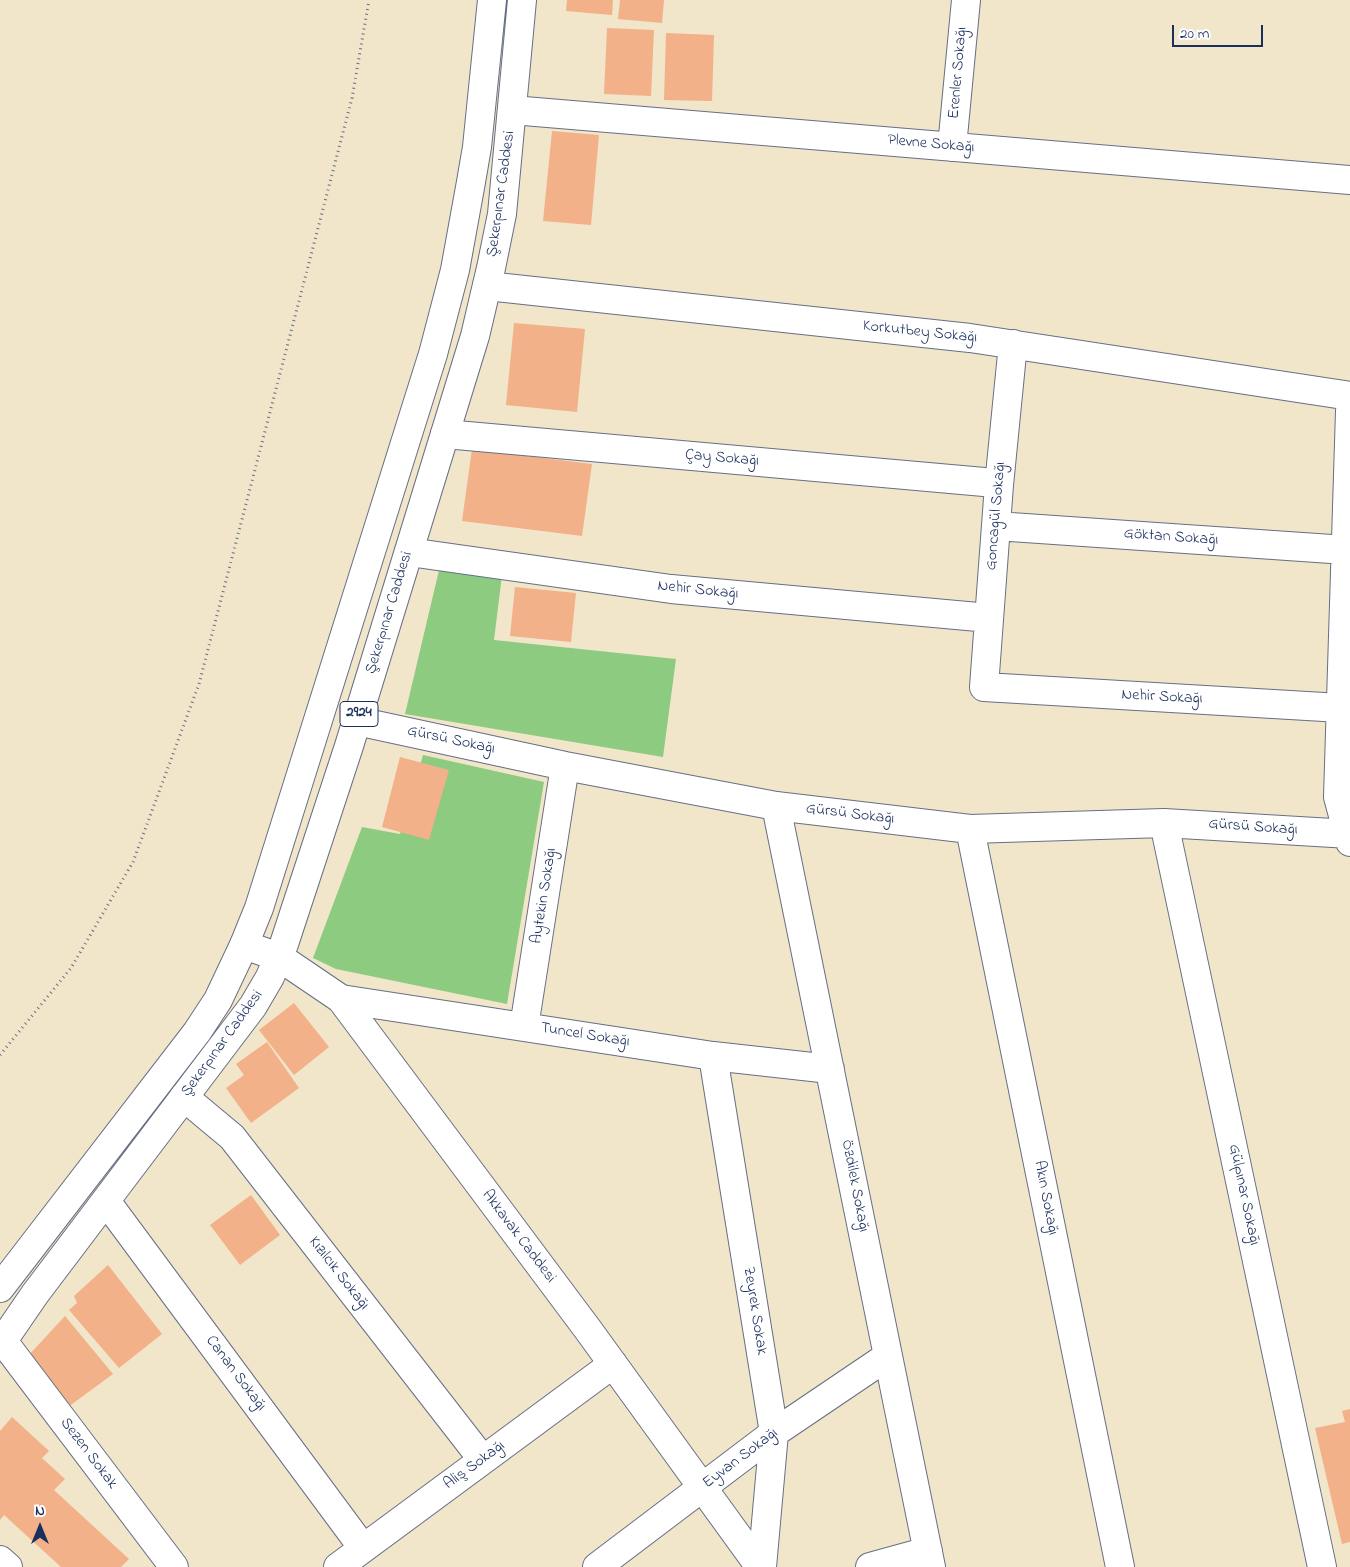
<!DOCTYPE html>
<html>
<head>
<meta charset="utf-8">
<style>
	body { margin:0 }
	#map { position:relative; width:1350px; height:1567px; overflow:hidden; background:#f1e5ca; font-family:"Indie Flower",sans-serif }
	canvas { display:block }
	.north { position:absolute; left:15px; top:1502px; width:50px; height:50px; -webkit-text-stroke:4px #fff; paint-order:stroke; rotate:0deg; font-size:14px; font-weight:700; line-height:20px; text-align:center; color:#1b2f5e }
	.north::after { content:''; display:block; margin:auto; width:18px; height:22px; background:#1b2f5e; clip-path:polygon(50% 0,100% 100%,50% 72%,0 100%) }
	.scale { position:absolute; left:1172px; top:25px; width:91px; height:22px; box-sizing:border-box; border:2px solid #1b2f5e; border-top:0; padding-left:6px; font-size:15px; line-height:18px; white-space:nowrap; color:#1b2f5e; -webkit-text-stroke:4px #fff; paint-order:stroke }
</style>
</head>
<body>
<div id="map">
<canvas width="1350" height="1567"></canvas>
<div class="north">N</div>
<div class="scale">20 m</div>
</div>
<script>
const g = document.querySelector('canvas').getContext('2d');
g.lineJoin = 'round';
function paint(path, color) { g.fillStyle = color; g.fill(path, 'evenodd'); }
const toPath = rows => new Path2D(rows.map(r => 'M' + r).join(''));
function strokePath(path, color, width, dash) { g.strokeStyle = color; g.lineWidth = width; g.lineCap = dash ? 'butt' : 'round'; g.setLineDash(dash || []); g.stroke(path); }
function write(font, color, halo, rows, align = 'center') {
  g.font = font + ' "Indie Flower",sans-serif'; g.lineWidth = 4; g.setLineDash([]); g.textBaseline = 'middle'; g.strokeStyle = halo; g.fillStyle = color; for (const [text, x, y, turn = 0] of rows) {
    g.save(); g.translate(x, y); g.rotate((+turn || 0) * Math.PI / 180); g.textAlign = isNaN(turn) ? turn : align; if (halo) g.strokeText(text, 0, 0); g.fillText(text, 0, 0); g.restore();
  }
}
const green = toPath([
	[440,566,502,575,494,640,676,659,663,757,405,714],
	[423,755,544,782,507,1004,336,969,313,958,362,827,400,834]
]);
const building = toPath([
	[567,0,613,0,612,15,566,11],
	[620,0,664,0,662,23,618,19],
	[607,28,654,30,651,96,604,94],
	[666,33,714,35,712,101,664,100],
	[552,131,599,135,591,225,543,221],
	[514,323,585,329,577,412,506,405],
	[472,449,592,464,582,536,462,521],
	[515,587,576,593,571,642,510,636],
	[400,757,449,770,429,840,382,827],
	[294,1003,329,1047,294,1075,259,1030],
	[267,1042,299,1088,251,1123,226,1088,244,1075,236,1064],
	[251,1195,280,1235,240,1265,210,1225],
	[108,1265,162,1334,119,1368,69,1310,77,1303,74,1296],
	[65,1316,113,1374,68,1407,28,1356],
	[1350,1409,1350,1542,1342,1544,1315,1428,1345,1422,1342,1411],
	[12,1417,49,1451,42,1458,65,1479,54,1490,129,1559,121,1567,61,1567,4,1515,0,1520,0,1431]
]);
const path = toPath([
	[0,1055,71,968,133,862,199,684,352,98,369,0]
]);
const street = toPath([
	[512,110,1350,180],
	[952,147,966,0],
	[487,286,970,338,1350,396],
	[1013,344,999,485,984,687,1341,708],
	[1350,411,1338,797,1350,842],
	[445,434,984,482,999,485],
	[996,526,1346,550],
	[409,552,671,589,989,618],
	[357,721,565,766,776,806,970,829,1164,823,1350,834],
	[776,806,931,1567],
	[1164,823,1322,1567],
	[970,829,1120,1567],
	[341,999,713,1056,830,1069],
	[524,1027,565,766],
	[713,1056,774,1433,762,1567],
	[184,1097,232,1137,483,1460],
	[106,1201,363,1548],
	[3,1341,174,1567],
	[0,1560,8,1567],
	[338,1567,613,1364],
	[597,1567,774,1433,888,1356],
	[870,1567,928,1551]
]);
const secondary = toPath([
	[244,945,279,957,341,999,589,1331,760,1567]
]);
const primary = toPath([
	[0,1288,197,1032,218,1000,244,945,259,908,433,354,455,270,471,182,477,147,492,0],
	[0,1345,35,1294,253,1006,270,977,284,944,349,746,475,336,491,268,502,214,522,0]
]);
const shields = [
	[359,714,38]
];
const shieldNames = [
	["2924",359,714]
];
const streetNames = [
	["Erenler Sokağı",959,73,-85],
	["Plevne Sokağı",931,145,5],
	["Şekerpınar Caddesi",502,194,-82],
	["Korkutbey Sokağı",920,333,6],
	["Çay Sokağı",722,459,5],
	["Goncagül Sokağı",997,516,-85],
	["Göktan Sokağı",1171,538,4],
	["Nehir Sokağı",698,591,6],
	["Şekerpınar Caddesi",390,613,-73],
	["Nehir Sokağı",1162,698,3],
	["Gürsü Sokağı",451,741,12],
	["Gürsü Sokağı",850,815,7],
	["Gürsü Sokağı",1253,828,4],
	["Aytekin Sokağı",545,896,-81],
	["Tuncel Sokağı",585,1036,9],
	["Şekerpınar Caddesi",223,1044,-54],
	["Özdilek Sokağı",854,1186,79],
	["Gülpınar Sokağı",1243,1195,78],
	["Akın Sokağı",1045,1198,79],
	["Akkavak Caddesi",518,1237,53],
	["Kızılcık Sokağı",338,1274,52],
	["Zeyrek Sokak",754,1311,81],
	["Canan Sokağı",235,1374,53],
	["Sezen Sokak",88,1454,53],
	["Eyvan Sokağı",741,1459,-37],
	["Aliş Sokağı",475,1466,-36]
];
paint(green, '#8dcb80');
paint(building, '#f2b189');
strokePath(street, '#666f84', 30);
strokePath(secondary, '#666f84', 30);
strokePath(primary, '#666f84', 30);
strokePath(path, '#666f84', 3, [1, 4]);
strokePath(street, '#fff', 28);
strokePath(secondary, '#fff', 28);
strokePath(primary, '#fff', 28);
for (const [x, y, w] of shields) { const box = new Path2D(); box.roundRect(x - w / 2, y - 12.5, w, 25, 4); g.fillStyle = '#fff'; g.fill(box); strokePath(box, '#1b2f5e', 1); }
write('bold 15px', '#1b2f5e', null, shieldNames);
write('16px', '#1b2f5e', '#fff', streetNames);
</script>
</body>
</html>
